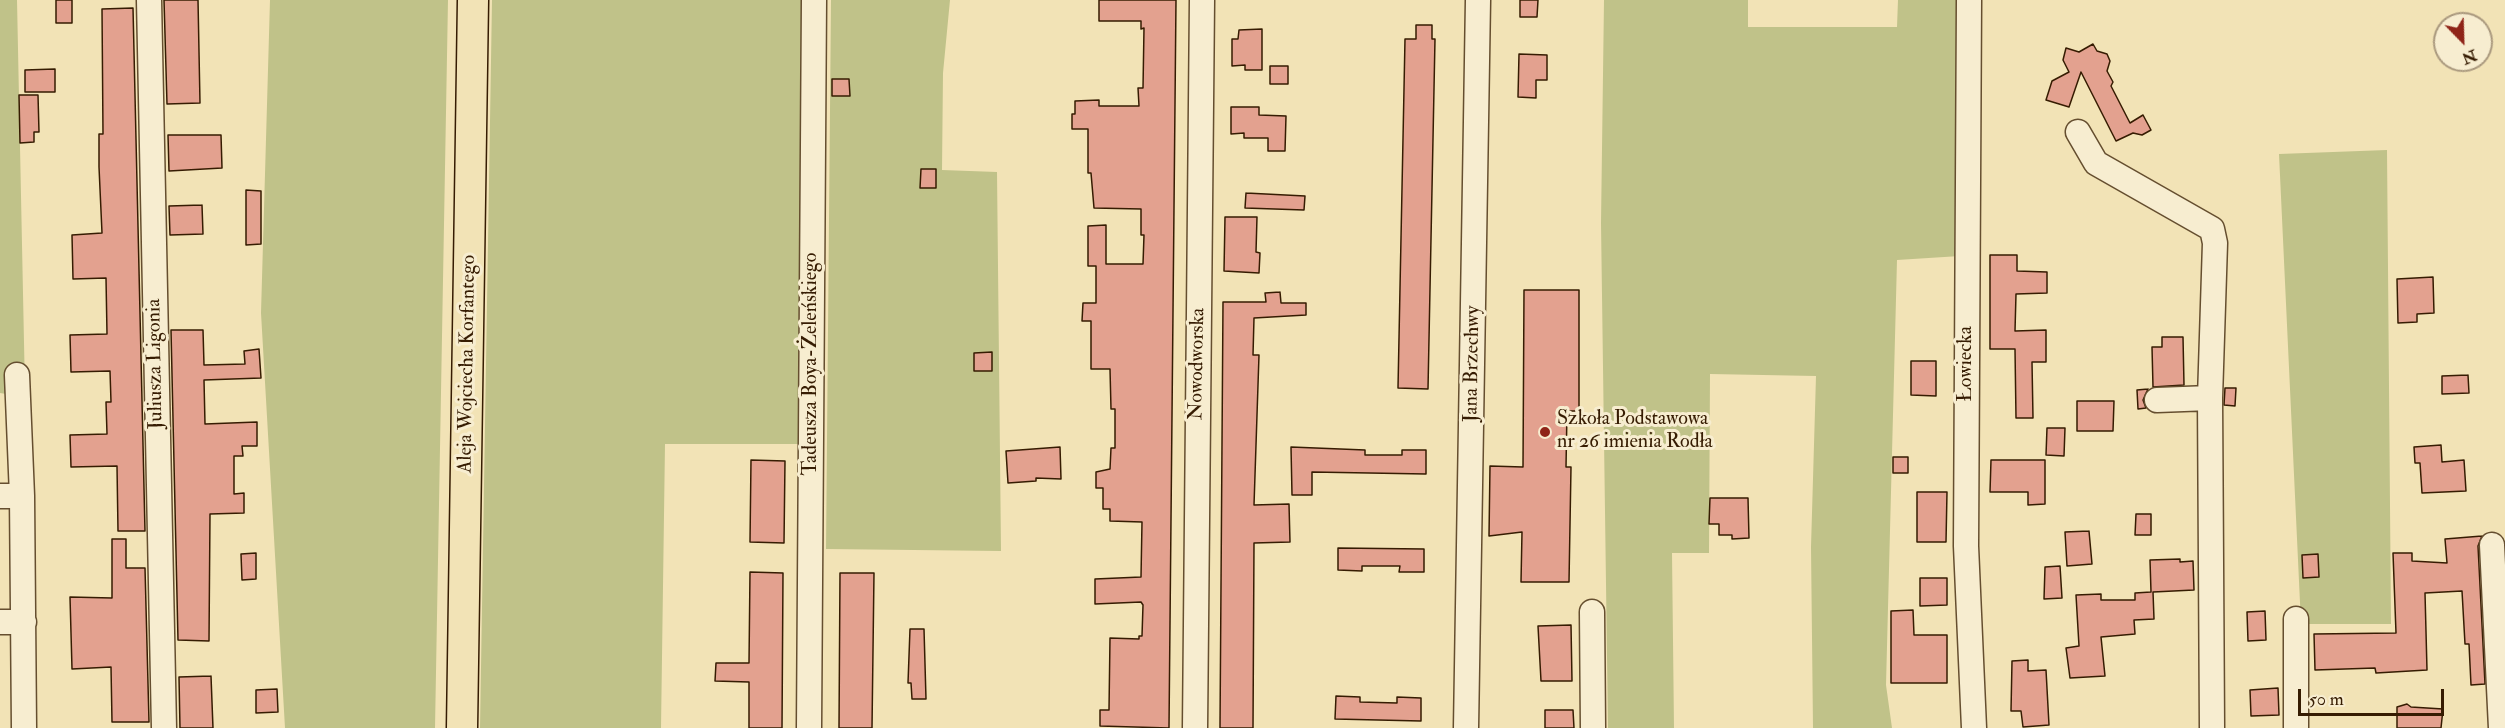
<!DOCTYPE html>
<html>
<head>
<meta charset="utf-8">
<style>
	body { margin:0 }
	#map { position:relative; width:2505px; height:728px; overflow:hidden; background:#f2e3b6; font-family:"IM FELL Double Pica",serif }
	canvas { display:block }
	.north { position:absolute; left:2433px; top:12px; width:60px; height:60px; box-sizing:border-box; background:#f7edd0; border:2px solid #aa997e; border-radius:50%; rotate:157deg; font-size:16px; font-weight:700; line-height:24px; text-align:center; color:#361c02 }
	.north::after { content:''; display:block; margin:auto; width:21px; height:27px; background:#8f2418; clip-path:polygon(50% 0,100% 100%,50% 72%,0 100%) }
	.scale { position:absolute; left:2298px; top:689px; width:146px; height:27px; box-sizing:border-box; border:3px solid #361c02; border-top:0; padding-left:8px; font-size:18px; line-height:21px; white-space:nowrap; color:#361c02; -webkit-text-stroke:4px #f7edd0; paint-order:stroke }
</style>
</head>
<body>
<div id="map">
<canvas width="2505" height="728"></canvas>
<div class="north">N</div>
<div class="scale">50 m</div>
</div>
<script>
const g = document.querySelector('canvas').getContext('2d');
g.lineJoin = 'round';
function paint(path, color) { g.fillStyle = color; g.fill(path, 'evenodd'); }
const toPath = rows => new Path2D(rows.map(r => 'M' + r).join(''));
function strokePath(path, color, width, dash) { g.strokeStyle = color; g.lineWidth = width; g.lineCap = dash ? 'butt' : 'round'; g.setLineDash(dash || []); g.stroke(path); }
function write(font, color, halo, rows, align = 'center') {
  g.font = font + ' "IM FELL Double Pica",serif'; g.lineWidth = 6; g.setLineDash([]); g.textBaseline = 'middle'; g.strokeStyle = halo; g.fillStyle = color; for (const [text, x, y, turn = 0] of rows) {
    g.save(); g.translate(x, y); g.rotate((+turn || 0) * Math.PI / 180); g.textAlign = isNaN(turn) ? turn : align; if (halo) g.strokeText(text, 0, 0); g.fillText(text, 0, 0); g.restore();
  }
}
const green = toPath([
	[0,0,17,0,25,391,6,394,0,393],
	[270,0,448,0,435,728,285,728,261,313],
	[492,0,806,0,802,444,665,444,661,728,480,728],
	[831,0,950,0,943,73,942,170,997,172,1001,551,826,549],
	[1604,0,1748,0,1748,27,1897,27,1898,0,1959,0,1960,256,1897,260,1886,685,1892,728,1813,728,1811,547,1816,376,1710,374,1709,553,1672,553,1674,728,1608,728,1601,223],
	[2387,150,2391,624,2301,624,2279,154]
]);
const building = toPath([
	[56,0,72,0,72,23,56,23,56,0],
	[164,0,198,0,200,103,167,104,164,0],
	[1099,0,1176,0,1169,728,1100,726,1100,710,1109,710,1110,638,1139,639,1139,636,1142,636,1143,605,1141,602,1095,604,1095,579,1141,577,1142,522,1110,521,1110,509,1103,509,1103,488,1096,488,1096,472,1110,469,1111,448,1115,448,1115,409,1111,409,1110,369,1091,369,1091,321,1082,321,1083,303,1096,303,1096,266,1088,266,1088,226,1106,225,1106,264,1143,264,1144,235,1141,235,1141,209,1094,208,1091,173,1088,173,1088,129,1072,129,1072,114,1075,114,1075,101,1099,100,1099,106,1139,106,1138,88,1143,88,1144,28,1141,29,1141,21,1099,21,1099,0],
	[1520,0,1538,0,1537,17,1520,17,1520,0],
	[133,8,145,531,118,531,117,466,71,467,70,435,107,434,106,402,111,402,110,371,71,372,70,335,107,334,106,278,73,279,72,235,102,233,99,167,99,134,103,134,102,9,133,8],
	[1416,25,1432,25,1432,39,1435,39,1428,389,1398,388,1405,39,1416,39,1416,25],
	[1262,29,1262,70,1245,70,1245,65,1232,66,1232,39,1238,39,1239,30,1262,29],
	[2093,44,2097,51,2107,54,2110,61,2107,71,2113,82,2111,86,2130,123,2143,115,2151,130,2142,135,2133,133,2116,141,2081,72,2069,107,2046,100,2052,81,2069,72,2063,60,2066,48,2079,52,2093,44],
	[1519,54,1547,55,1547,80,1536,80,1536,98,1518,97,1519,54],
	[1270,66,1288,66,1288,84,1270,84,1270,66],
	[55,69,55,92,25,92,25,70,55,69],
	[832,79,849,79,850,96,832,96,832,79],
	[19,95,38,95,39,132,34,132,34,142,20,143,19,95],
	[1231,107,1259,107,1259,115,1286,116,1285,151,1268,151,1268,138,1244,138,1244,133,1231,134,1231,107],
	[168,135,221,135,222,168,169,171,168,135],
	[921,169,936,169,936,188,920,188,921,169],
	[246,190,261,191,261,244,246,245,246,190],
	[1246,193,1305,196,1304,210,1245,208,1246,193],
	[202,205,203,234,170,235,169,206,202,205],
	[1225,217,1257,217,1256,252,1260,253,1259,273,1224,271,1225,217],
	[1990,255,2017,255,2017,271,2047,272,2047,293,2016,294,2015,331,2046,330,2046,362,2032,362,2033,418,2016,418,2015,349,1990,349,1990,255],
	[2433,277,2434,313,2417,314,2417,322,2398,323,2397,279,2433,277],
	[1524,290,1579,290,1579,411,1567,411,1566,467,1571,467,1569,582,1521,582,1522,532,1489,536,1490,466,1523,467,1524,290],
	[1280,292,1281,303,1306,303,1306,315,1254,318,1253,355,1259,355,1254,505,1289,504,1290,542,1254,543,1253,728,1220,728,1223,302,1266,302,1265,293,1280,292],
	[171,330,203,330,204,365,245,364,244,351,259,349,261,378,204,380,205,424,257,422,257,446,242,446,243,456,234,456,234,494,244,493,244,513,210,514,209,641,178,640,171,330],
	[2162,337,2183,337,2184,385,2153,387,2152,347,2162,347,2162,337],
	[992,352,992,371,974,371,974,353,992,352],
	[1911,361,1936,361,1936,396,1911,395,1911,361],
	[2468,375,2469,393,2442,394,2442,376,2468,375],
	[2225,388,2236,388,2235,406,2224,405,2225,388],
	[2148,389,2143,400,2146,408,2138,409,2137,390,2148,389],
	[2077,401,2114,401,2113,431,2077,431,2077,401],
	[2047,428,2065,428,2064,456,2046,455,2047,428],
	[2441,445,2442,462,2464,460,2466,491,2422,493,2420,463,2415,463,2414,447,2441,445],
	[1060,447,1061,479,1036,478,1036,481,1008,483,1006,451,1060,447],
	[1291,447,1365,450,1365,455,1402,455,1402,450,1426,450,1426,474,1312,472,1312,495,1292,495,1291,447],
	[1893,457,1908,457,1908,473,1893,473,1893,457],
	[751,460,785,461,784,543,750,542,751,460],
	[1991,460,2045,460,2045,504,2028,505,2028,492,1990,492,1991,460],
	[1917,492,1947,492,1946,542,1917,542,1917,492],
	[1710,498,1748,498,1749,538,1732,539,1732,535,1719,535,1719,524,1709,524,1710,498],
	[2136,514,2151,514,2151,535,2135,535,2136,514],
	[2089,531,2092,564,2067,566,2065,532,2089,531],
	[2482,536,2478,546,2485,684,2471,685,2469,644,2465,644,2462,591,2425,593,2427,670,2376,673,2375,668,2315,670,2314,634,2396,633,2393,553,2412,553,2412,561,2447,563,2445,539,2482,536],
	[112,539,126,539,126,568,145,568,149,722,112,722,111,667,72,669,70,597,112,598,112,539],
	[1338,548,1424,549,1424,572,1399,572,1400,566,1362,566,1362,571,1338,570,1338,548],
	[256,553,256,579,242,580,241,554,256,553],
	[2318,554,2319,577,2303,578,2302,555,2318,554],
	[2180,559,2180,562,2193,561,2194,590,2153,592,2154,619,2134,620,2135,634,2101,637,2105,676,2070,678,2066,648,2079,646,2076,595,2101,594,2101,600,2135,600,2135,593,2151,592,2150,560,2180,559],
	[2060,566,2062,598,2044,599,2045,567,2060,566],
	[750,572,783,573,782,728,749,728,749,682,715,681,716,663,749,663,750,572],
	[840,573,874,573,872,728,839,728,840,573],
	[1920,578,1947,578,1947,605,1920,606,1920,578],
	[1913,610,1914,635,1947,635,1947,683,1891,683,1891,611,1913,610],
	[2265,611,2266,640,2248,641,2247,612,2265,611],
	[1571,625,1572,681,1541,681,1538,626,1571,625],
	[910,629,924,629,926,699,912,699,911,683,908,683,910,629],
	[2028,660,2028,671,2046,670,2049,725,2023,727,2021,711,2011,711,2012,661,2028,660],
	[211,676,213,728,180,728,179,677,211,676],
	[2278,688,2279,715,2251,716,2250,690,2278,688],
	[277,689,278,712,256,713,256,690,277,689],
	[1336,696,1360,697,1360,702,1397,703,1397,697,1421,698,1421,721,1335,719,1336,696],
	[2407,704,2411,707,2443,709,2441,728,2397,728,2397,707,2407,704],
	[1545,710,1573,710,1574,728,1545,728,1545,710]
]);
const minor = toPath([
	[149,0,164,728],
	[1969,0,1966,546,1974,728],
	[2078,132,2096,163,2212,229,2215,243,2210,398],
	[17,375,22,496,24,728],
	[2157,400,2210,398,2212,728],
	[0,496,22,496],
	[2492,545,2501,728],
	[1592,612,1593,728],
	[2296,619,2296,728],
	[0,622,24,622],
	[809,728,814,0],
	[1195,728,1202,0],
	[1466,728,1478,0]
]);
const major = toPath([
	[462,728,473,0]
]);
const markers = [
	[1545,432,6,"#8f2418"]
];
const streetNames = [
	["Juliusza Ligonia",156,364,-91],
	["Aleja Wojciecha Korfantego",468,364,-89],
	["Tadeusza Boya-Żeleńskiego",812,364,-90],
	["Nowodworska",1198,364,-89],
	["Jana Brzechwy",1473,364,-89],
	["Łowiecka",1967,364,-90]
];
const poiNames = [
	["Szkoła Podstawowa",1557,420],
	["nr 26 imienia Rodła",1557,443]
];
paint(green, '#c0c289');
paint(building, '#e3a18f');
strokePath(building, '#361c02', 1.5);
strokePath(minor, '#654e2f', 27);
strokePath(major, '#361c02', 33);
strokePath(minor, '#f7edd0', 24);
strokePath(major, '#f2e3b6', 30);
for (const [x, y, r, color] of markers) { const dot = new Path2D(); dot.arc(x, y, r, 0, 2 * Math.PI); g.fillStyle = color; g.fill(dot); strokePath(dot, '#f7edd0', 2); }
write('20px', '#361c02', '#f7edd0', streetNames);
write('20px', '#361c02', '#f7edd0', poiNames, 'left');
</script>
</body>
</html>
